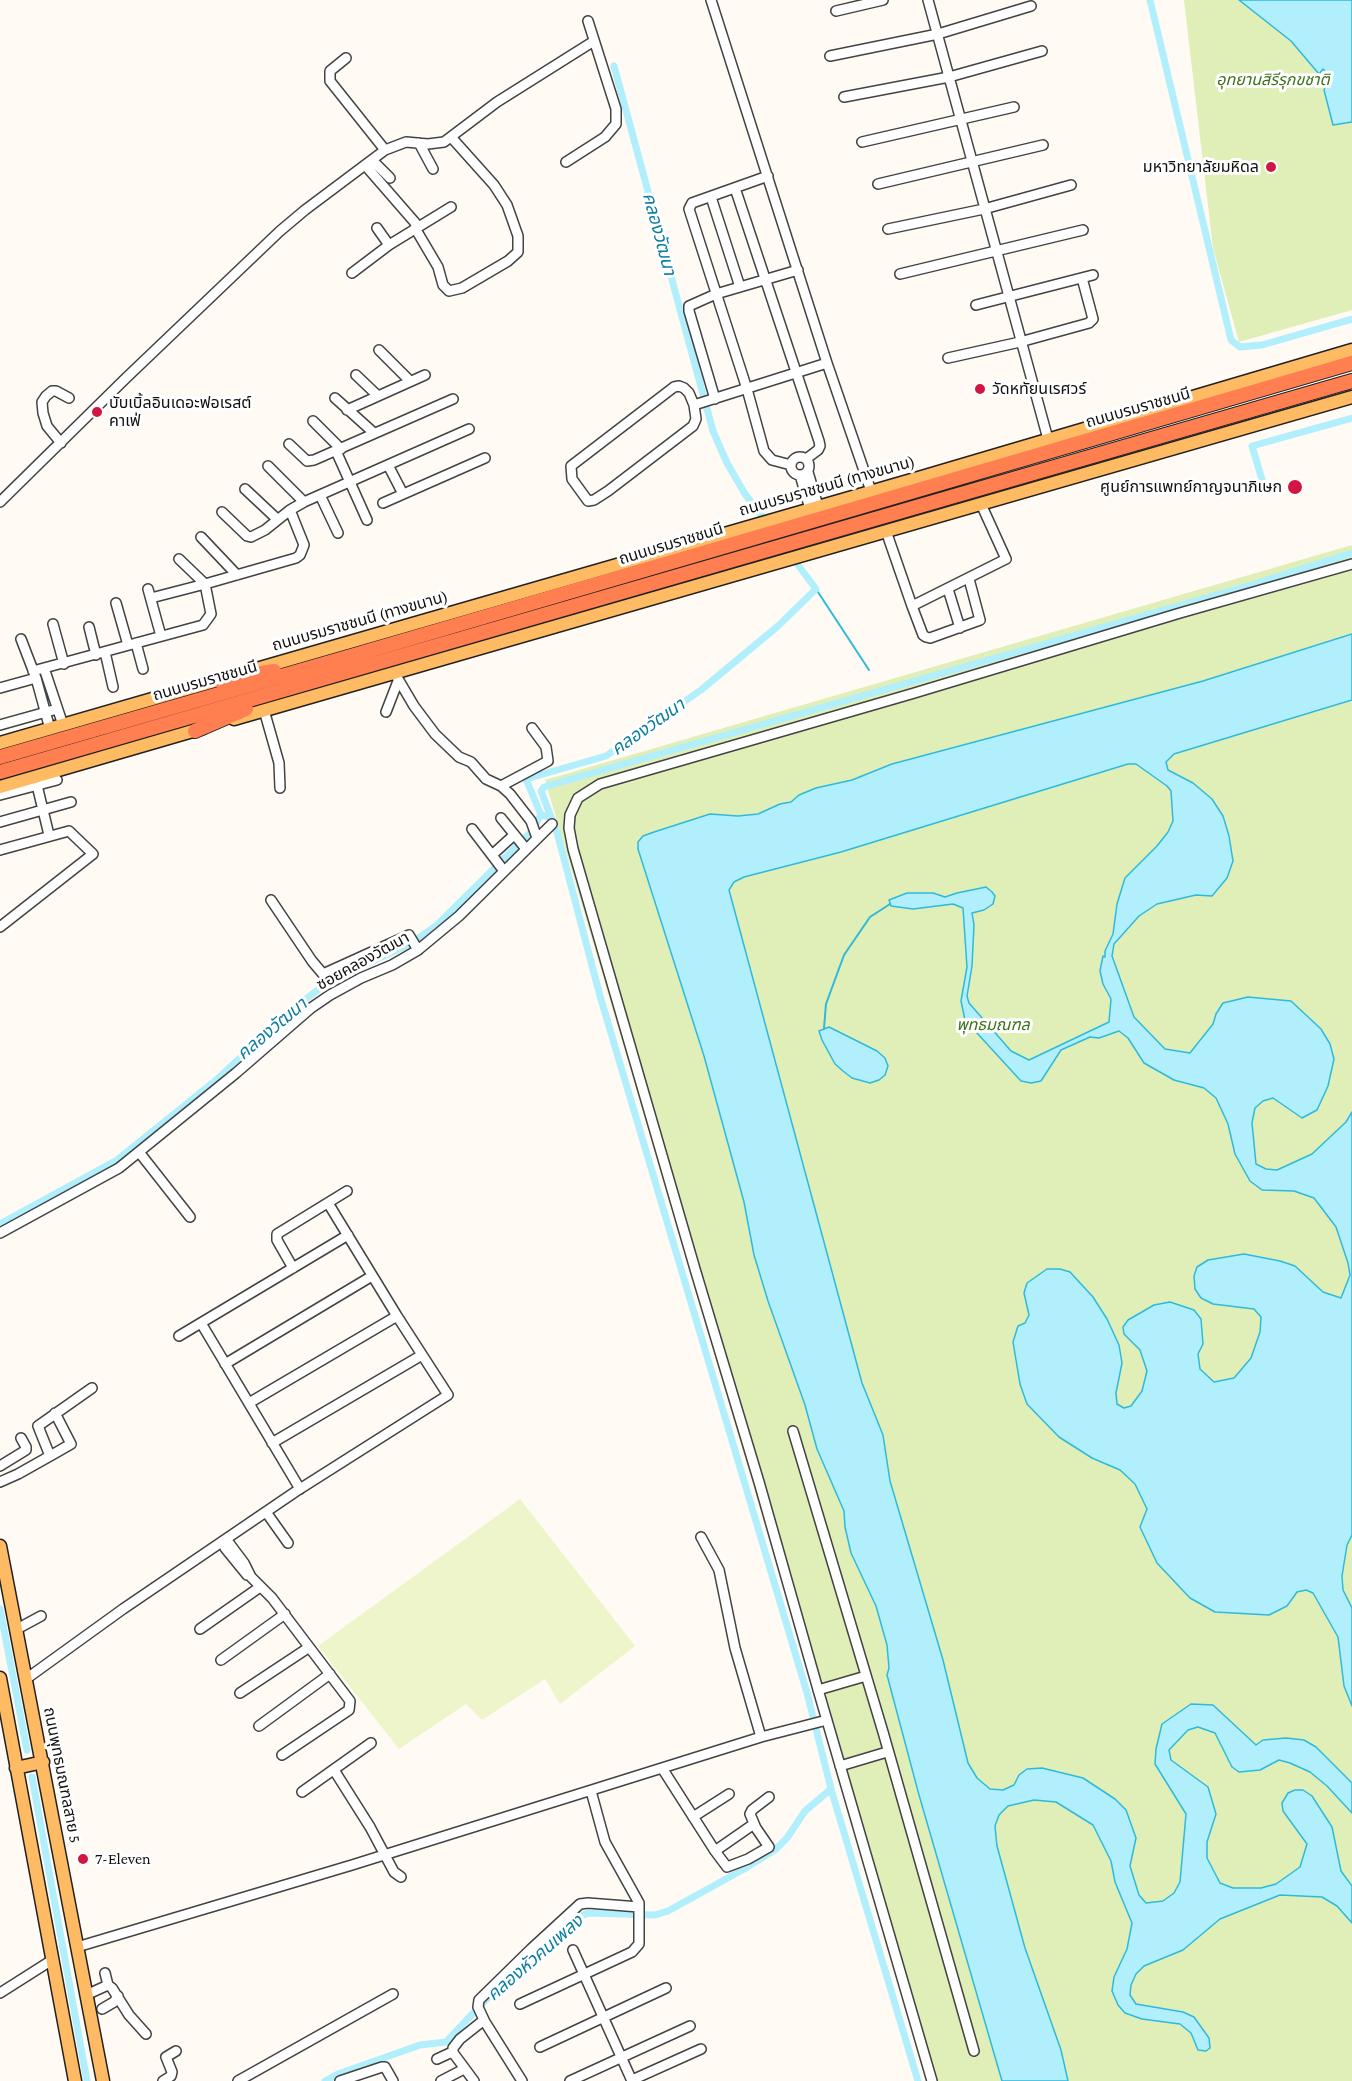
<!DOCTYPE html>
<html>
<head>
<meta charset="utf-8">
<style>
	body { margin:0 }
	canvas { display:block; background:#fffaf3 }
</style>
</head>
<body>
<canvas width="1352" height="2081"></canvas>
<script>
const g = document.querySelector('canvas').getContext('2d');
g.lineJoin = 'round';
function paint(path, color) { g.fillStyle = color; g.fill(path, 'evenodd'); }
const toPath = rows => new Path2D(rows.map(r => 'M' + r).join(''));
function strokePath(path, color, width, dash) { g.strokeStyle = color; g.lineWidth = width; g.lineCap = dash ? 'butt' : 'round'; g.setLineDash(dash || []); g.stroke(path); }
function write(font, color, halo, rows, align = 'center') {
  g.font = font + ' "Crimson Pro","Noto Sans Thai",serif'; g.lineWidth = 6; g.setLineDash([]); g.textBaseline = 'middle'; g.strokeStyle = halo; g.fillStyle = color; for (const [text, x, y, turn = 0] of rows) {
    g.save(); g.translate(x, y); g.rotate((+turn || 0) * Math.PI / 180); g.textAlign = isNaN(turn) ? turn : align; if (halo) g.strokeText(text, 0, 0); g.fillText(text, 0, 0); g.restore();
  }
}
const green = toPath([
	[1184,0,1352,0,1352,310,1239,342,1213,248],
	[1352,545,1352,2081,929,2081,545,780]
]);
const pitch = toPath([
	[520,1499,635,1646,560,1704,545,1679,482,1720,466,1704,399,1749,318,1646]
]);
const water = toPath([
	[1239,0,1352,0,1352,122,1333,125,1324,90,1329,75,1323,69,1319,74,1291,41,1239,0],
	[1352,634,1352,700,1174,754,1166,762,1168,770,1193,783,1212,799,1223,816,1229,836,1233,861,1227,878,1212,896,1196,895,1157,904,1139,916,1114,944,1112,956,1134,1017,1165,1049,1190,1053,1213,1024,1216,1014,1223,1003,1248,997,1291,1001,1321,1029,1330,1044,1334,1059,1328,1086,1317,1110,1302,1118,1273,1098,1263,1101,1255,1108,1252,1123,1256,1164,1266,1169,1277,1170,1312,1154,1346,1122,1352,1112,1352,1535,1347,1545,1342,1576,1343,1590,1352,1608,1352,1706,1344,1686,1338,1637,1313,1593,1306,1590,1297,1592,1287,1606,1269,1615,1215,1612,1190,1598,1157,1563,1140,1527,1147,1509,1135,1484,1120,1470,1092,1458,1059,1437,1027,1404,1020,1384,1013,1342,1018,1326,1025,1323,1029,1315,1024,1293,1027,1283,1047,1269,1060,1269,1070,1272,1093,1297,1107,1319,1119,1345,1122,1363,1116,1393,1117,1404,1124,1408,1131,1406,1142,1391,1147,1371,1140,1350,1124,1334,1123,1327,1128,1320,1154,1305,1170,1302,1194,1310,1201,1319,1203,1344,1198,1354,1200,1369,1214,1382,1234,1378,1251,1358,1260,1332,1261,1317,1254,1309,1213,1304,1201,1298,1195,1289,1194,1276,1197,1267,1208,1260,1244,1254,1280,1261,1295,1266,1323,1292,1341,1298,1350,1275,1348,1263,1336,1227,1314,1198,1294,1191,1262,1190,1250,1181,1235,1154,1228,1124,1216,1098,1204,1088,1174,1080,1144,1063,1128,1038,1119,1031,1099,1038,1090,1037,1061,1050,1041,1081,1031,1083,1021,1081,965,1020,961,1001,967,967,963,908,953,904,913,909,891,906,889,900,907,893,933,893,945,897,957,893,986,887,992,892,995,896,993,904,984,910,972,913,974,925,972,966,967,996,969,1003,1011,1051,1029,1060,1109,1022,1111,999,1103,984,1100,971,1103,956,1105,957,1105,951,1113,934,1117,904,1125,878,1157,846,1168,832,1173,821,1171,791,1167,786,1136,764,1128,764,841,852,744,877,734,882,729,890,862,1383,883,1435,890,1481,943,1660,968,1763,977,1778,990,1789,1003,1790,1014,1785,1019,1775,1027,1769,1042,1768,1083,1778,1115,1799,1126,1810,1136,1838,1130,1866,1139,1895,1146,1903,1163,1901,1174,1893,1180,1882,1186,1814,1155,1764,1156,1749,1162,1724,1191,1704,1213,1705,1256,1745,1263,1740,1286,1738,1304,1740,1316,1747,1352,1783,1352,1813,1327,1786,1310,1772,1290,1763,1279,1760,1260,1770,1239,1772,1232,1767,1215,1733,1198,1727,1188,1730,1169,1750,1171,1760,1208,1787,1216,1814,1207,1842,1207,1858,1220,1883,1233,1888,1261,1888,1276,1884,1300,1867,1307,1844,1283,1811,1282,1803,1288,1793,1295,1790,1303,1790,1312,1796,1332,1827,1341,1871,1352,1886,1352,1923,1337,1906,1322,1897,1280,1895,1220,1919,1183,1950,1144,1966,1136,1974,1131,1985,1130,1995,1136,2004,1183,2012,1194,2017,1209,2038,1210,2048,1206,2051,1198,2050,1191,2033,1180,2024,1142,2019,1125,2013,1118,2005,1112,1991,1114,1977,1127,1949,1132,1923,1115,1882,1111,1861,1093,1825,1056,1802,1034,1800,1008,1806,999,1815,995,1826,997,1846,1025,1948,1061,2050,1068,2081,1002,2081,919,1795,887,1675,889,1668,887,1645,876,1606,851,1553,845,1527,844,1511,817,1449,805,1405,768,1301,754,1255,744,1202,704,1056,638,849,638,842,643,836,654,832,710,814,738,816,758,814,780,804,791,802,799,795,816,788,852,780,892,764,1203,681,1352,634],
	[829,1027,877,1051,885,1058,888,1066,885,1075,879,1080,870,1083,852,1078,843,1071,835,1064,822,1040,819,1031,829,1027]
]);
const stream = toPath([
	[816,589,869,670],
	[824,1028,826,1004,844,955,870,917,890,904]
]);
const canal = toPath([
	[1150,0,1231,340,1240,347,1262,345,1352,319],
	[614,66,713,431,727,463,745,494,768,524],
	[1263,483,1252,446,1352,418],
	[541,815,551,817,557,832,600,996,807,1693,831,1789,918,2081],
	[551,817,541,791,544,787,554,784,1251,585,1352,553],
	[0,1224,117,1160,215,1081,293,1009,319,989,353,970,410,944,437,925,530,833,541,815,526,779,606,756,701,690,778,626,816,589,783,545],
	[0,1609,27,1750],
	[32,1777,87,2081],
	[506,1978,579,1917,588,1913,655,1915,668,1911,744,1869,776,1849,787,1838,805,1811,831,1789],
	[325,2081,338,2074,420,2045,446,2042,499,1986]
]);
const minor = toPath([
	[711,0,827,363,871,491],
	[928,0,1048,439],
	[836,11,883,0],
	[830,56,938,34,1031,6],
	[346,58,330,71,330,81,385,150],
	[844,97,949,77,1042,51],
	[862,142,1014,107],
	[419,143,433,169],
	[372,160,390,178],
	[566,162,605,137,616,124,616,109,588,21],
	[365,165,418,226],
	[768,176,692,203,689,209,747,389,764,451,772,460,791,465],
	[878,184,1043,145],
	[735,188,819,441,820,446,818,450,806,459],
	[711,197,740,287],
	[377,228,389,245],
	[415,228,438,267,443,285,449,291,462,288,508,261,518,252,518,236,507,205,494,185,451,137],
	[888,229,984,209,1071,185],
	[352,273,389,245,451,207],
	[900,274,1083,230],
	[976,305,1093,275],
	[379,350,410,381],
	[948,358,1020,342,1089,323,1093,319,1082,278],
	[356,375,377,395],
	[679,386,684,388,689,393,694,405,696,419,693,426,608,491,594,500,588,501,572,479,571,466,674,387,679,386],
	[335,398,374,433],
	[715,399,689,311,689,306,716,294,798,270],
	[694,405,827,363],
	[347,410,425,375],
	[313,421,341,449],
	[61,443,47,426,43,413,42,402,46,396,52,391,56,391,69,398],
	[289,444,307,461,314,460,453,399],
	[336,451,367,520],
	'791 466a9 9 0 1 1 18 0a9 9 0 1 1-18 0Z',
	[388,465,403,494],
	[268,466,304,502],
	[808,472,818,506],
	[800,475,810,509],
	[245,489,277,519],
	[320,495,338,533],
	[0,502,126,378,280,231,305,210,385,150,406,142,428,144,444,142,497,102,594,41],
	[383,503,485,458],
	[222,512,247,536,251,537,265,530,290,510],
	[886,531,912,606,923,635,926,637,930,638,980,620,969,579],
	[201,537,237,575],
	[179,559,205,584],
	[148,589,161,636],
	[948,589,960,628],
	[151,598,205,584],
	[116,603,128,645],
	[912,606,1006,559,981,504],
	[53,624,64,664],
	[89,627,96,655],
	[21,639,36,678,50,729],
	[136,643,143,669],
	[105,652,113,687],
	[44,668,63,725],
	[33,671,203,625,211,614,205,584,296,558,300,555,304,545,290,510,304,502,469,429],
	[394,672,414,706,435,734,459,757,471,762,486,779,501,786,510,794,531,821,537,838],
	[0,688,36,678],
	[264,710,279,763,280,788],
	[386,712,398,681],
	[0,725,57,709],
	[35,777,49,835],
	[501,786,548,761,546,747,532,728],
	[0,795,57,780],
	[501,818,526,849],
	[0,822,71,802],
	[472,829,504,871],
	[0,850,69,831,93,854,0,927],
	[492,855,514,835],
	[271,900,312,961,323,974,409,935,418,950],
	[139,1152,190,1217],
	[0,1233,119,1168,236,1073,311,1008,330,995,361,978,392,965,418,950,459,916,552,824],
	[293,1268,277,1240,277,1234,347,1191],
	[201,1323,300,1489],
	[179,1336,348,1235],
	[225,1364,372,1276],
	[249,1403,397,1316],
	[793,1431,883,1732,974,2051],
	[272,1443,422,1355],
	[50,1456,71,1444,55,1413],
	[0,1466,26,1450,26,1447,21,1438],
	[0,1482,18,1474,50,1456,38,1426,92,1388],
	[266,1512,288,1543],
	[701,1537,719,1570,735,1648,761,1737],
	[226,1539,244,1563,251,1577,272,1598,350,1701,349,1710,282,1755],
	[225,1548,247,1575],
	[17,1629,41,1616],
	[200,1629,260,1587],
	[221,1660,285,1614],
	[26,1679,123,1609,295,1492,448,1395,397,1316,328,1203],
	[818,1690,866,1676],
	[240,1693,308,1648],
	[259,1726,330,1674],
	[840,1766,887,1752],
	[662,1768,715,1851,727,1867,748,1859,769,1847,756,1828,750,1814,752,1810,769,1797],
	[334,1770,370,1827,394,1872,401,1877],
	[302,1792,371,1743],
	[693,1817,729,1794],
	[715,1851,751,1826],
	[77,1947,352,1865,761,1737,827,1720],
	[573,1950,632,2081],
	[105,1973,108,1985],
	[0,1993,52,1960],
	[86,1995,108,1985,112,1988,129,2015,146,2034],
	[520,2004,632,1952,639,1944,639,1903,605,1842,591,1791],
	[102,2009,114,2002,118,1996],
	[540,2047,666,1988],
	[453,2054,453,2048,460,2039,484,2020],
	[437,2059,450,2053,454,2054,474,2081],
	[632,2080,701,2049],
	[163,2081,171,2076,172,2072,166,2057,176,2051],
	[238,2081,393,1994],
	[340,2081,382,2067,385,2067,393,2081],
	[441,2081,464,2069],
	[522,2081,485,2022,478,2007,479,2000,531,1949,580,1904,588,1903,639,1907],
	[570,2081,690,2026],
	[932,2081,819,1693,759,1482,695,1269,573,849,569,828,570,815,578,798,600,784,911,694,1180,613,1352,564]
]);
const major = toPath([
	[253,670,915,479,1352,350],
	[234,719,1352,397],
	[0,743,225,678],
	[0,787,203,728],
	[0,1546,103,2081],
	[0,1678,75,2081],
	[16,1768,43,1762]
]);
const highway = toPath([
	[217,680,274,671],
	[195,731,246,709],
	[0,757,344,658,1352,363],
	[0,772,1352,381]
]);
const markers = [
	[1271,167,6,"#d21643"],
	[980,389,6,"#d21643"],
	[97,412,6,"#d21643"],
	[1295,487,8,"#d21643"],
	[83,1859,6,"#d21643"]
];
const parkNames = [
	["อุทยานสิรีรุกขชาติ",1273,80],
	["พุทธมณฑล",993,1025]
];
const poiNames = [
	["มหาวิทยาลัยมหิดล",1259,167,"right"],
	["วัดหทัยนเรศวร์",992,389],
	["บับเบิ้ลอินเดอะฟอเรสต์",109,403],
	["คาเฟ่",109,421],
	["ศูนย์การแพทย์กาญจนาภิเษก",1282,487,"right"],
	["7-Eleven",95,1859]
];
const streetNames = [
	["ถนนบรมราชชนนี",1138,408,-16],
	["ถนนบรมราชชนนี (ทางขนาน)",827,486,-16],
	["ถนนบรมราชชนนี",671,544,-17],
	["ถนนบรมราชชนนี (ทางขนาน)",360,621,-16],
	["ถนนบรมราชชนนี",205,681,-16],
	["ซอยคลองวัฒนา",363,961,-29],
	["ถนนพุทธมณฑลสาย 5",62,1775,79]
];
const waterNames = [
	["คลองวัฒนา",659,234,75],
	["คลองวัฒนา",648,727,-35],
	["คลองวัฒนา",272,1029,-40],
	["คลองหัวคนเพลง",535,1958,-41]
];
paint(green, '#dfefb7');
paint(pitch, '#eff5ca');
paint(water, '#b1effd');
strokePath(water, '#2fb9dd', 1.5);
strokePath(stream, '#2fb9dd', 2);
strokePath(canal, '#b1effd', 7);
strokePath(minor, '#434343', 12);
strokePath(major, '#212121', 15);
strokePath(highway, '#212121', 16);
strokePath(minor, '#fff', 9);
strokePath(major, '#ffbb63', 12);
strokePath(highway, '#ff7f51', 14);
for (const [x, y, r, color] of markers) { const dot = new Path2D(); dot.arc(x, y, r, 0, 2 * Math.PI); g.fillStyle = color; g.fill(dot); strokePath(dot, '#fff', 2); }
write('italic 16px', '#3b7117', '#fff', parkNames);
write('16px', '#101010', '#fff', poiNames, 'left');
write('16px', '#101010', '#fff', streetNames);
write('italic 18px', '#0a7da3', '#fff', waterNames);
</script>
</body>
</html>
